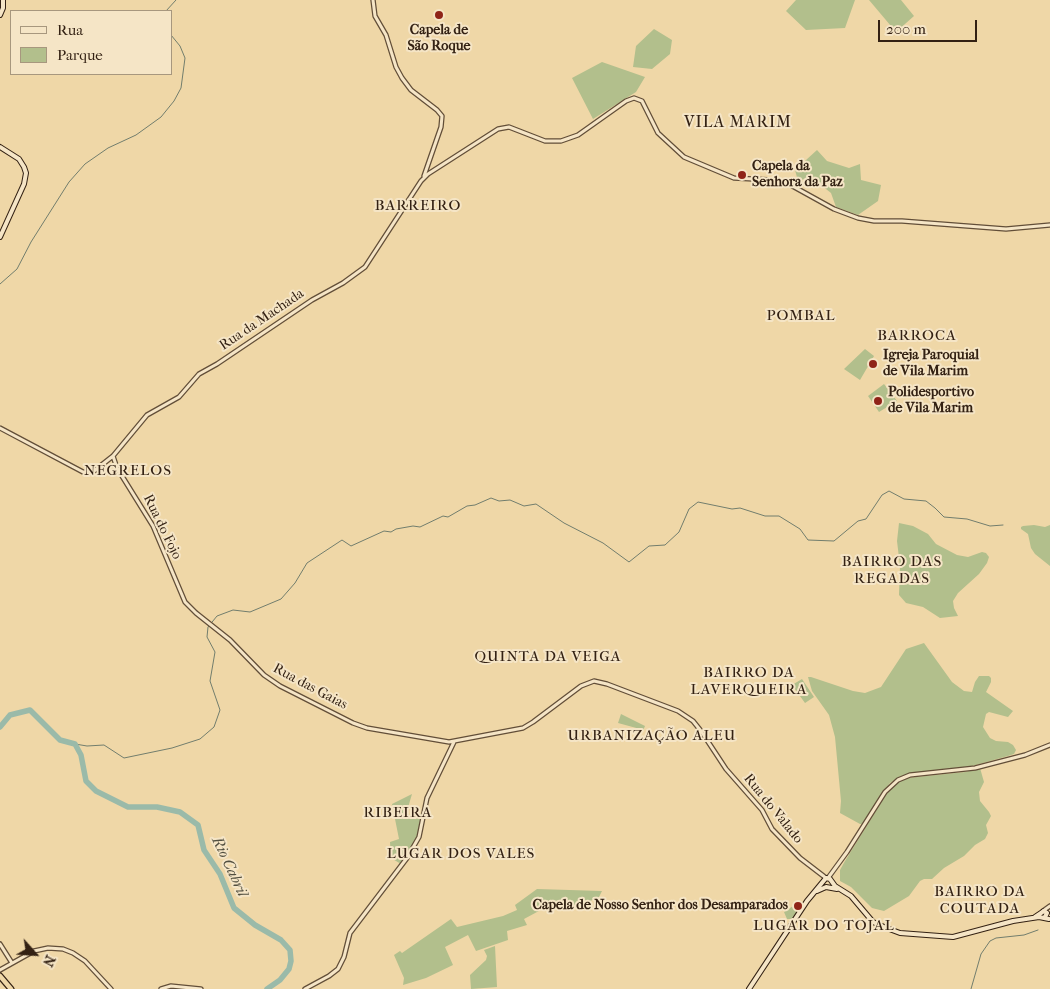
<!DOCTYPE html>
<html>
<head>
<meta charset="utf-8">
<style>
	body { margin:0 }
	#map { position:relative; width:1050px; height:989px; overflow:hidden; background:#efd7a7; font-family:"IM FELL French Canon",serif }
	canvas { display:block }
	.legend { position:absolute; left:10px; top:10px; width:162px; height:65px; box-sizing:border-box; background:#f5e5c6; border:1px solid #a7977e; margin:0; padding:6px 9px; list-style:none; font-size:15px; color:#332113 }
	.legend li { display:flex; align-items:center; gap:10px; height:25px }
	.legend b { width:25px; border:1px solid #a7977e }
	.north { position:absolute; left:10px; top:929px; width:50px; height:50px; -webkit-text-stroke:4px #f5e5c6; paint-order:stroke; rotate:116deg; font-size:14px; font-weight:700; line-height:20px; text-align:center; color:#332113 }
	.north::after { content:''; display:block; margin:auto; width:18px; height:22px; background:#332113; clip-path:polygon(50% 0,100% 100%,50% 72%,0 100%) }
	.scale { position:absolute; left:878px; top:20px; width:99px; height:22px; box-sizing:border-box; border:2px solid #332113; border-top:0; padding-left:6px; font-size:15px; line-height:18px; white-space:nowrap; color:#332113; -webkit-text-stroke:4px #f5e5c6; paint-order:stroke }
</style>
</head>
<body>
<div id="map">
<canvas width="1050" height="989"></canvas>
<ul class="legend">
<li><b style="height:6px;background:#f5e5c6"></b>Rua</li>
<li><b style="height:14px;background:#b2bf8c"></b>Parque</li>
</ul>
<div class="north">N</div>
<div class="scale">200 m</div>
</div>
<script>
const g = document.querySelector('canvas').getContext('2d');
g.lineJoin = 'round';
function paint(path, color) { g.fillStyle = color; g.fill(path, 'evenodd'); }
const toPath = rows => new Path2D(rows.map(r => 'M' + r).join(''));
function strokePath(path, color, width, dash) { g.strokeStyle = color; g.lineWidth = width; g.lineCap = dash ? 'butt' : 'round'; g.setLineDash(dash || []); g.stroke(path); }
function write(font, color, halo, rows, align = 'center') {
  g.font = font + ' "IM FELL French Canon",serif'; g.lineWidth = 4; g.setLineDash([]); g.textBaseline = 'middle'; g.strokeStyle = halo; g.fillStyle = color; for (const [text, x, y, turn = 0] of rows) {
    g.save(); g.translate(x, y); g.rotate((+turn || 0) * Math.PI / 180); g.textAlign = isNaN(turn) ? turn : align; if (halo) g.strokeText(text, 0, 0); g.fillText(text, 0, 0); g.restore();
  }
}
const green = toPath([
	[796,0,855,0,845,28,806,30,786,11],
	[869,0,901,0,914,16,896,32],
	[654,29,672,40,670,54,652,69,633,67,636,46],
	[602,62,645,77,636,92,593,119,572,78],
	[817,150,827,161,849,168,860,164,861,180,881,185,878,201,858,215,836,207,831,193,811,177,798,181,795,170],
	[865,349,874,356,860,380,844,369],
	[884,384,897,401,879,412,868,396],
	[899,523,913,526,928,534,936,544,957,555,968,557,982,552,986,553,989,557,987,563,979,574,958,593,953,601,954,608,958,616,940,618,923,607,906,603,899,595,900,566,897,541],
	[1034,525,1045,527,1050,525,1050,566,1035,554,1031,548,1028,534,1021,529,1021,527,1023,526],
	[924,643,952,682,964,691,972,692,975,682,979,676,989,676,991,678,991,682,986,692,1013,711,1008,717,989,712,986,714,983,727,990,738,996,741,1008,742,1013,745,1016,750,1014,754,1008,756,972,766,912,773,901,776,890,783,863,824,860,824,840,813,841,801,835,737,829,715,812,691,808,677,811,677,853,691,865,693,881,687,906,649],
	[802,679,814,697,805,703,792,685],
	[621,714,645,726,642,733,640,729,618,723],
	[980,768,984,782,979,792,980,801,989,812,991,816,986,825,988,833,985,839,975,845,964,856,944,868,932,879,924,879,920,881,909,896,884,911,872,908,851,887,840,881,840,870,845,861,887,793,896,783,907,778,965,772],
	[412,794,407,811,410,819,422,813,419,830,417,838,401,864,391,858,390,842,399,839,392,804],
	[537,889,602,891,599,897,577,907,550,905,524,919,527,925,507,931,508,940,476,951,468,935,445,947,453,965,426,978,403,985,404,978,394,955,400,951,402,953,451,919,457,927,503,916,517,910,515,905],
	[799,902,802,905,792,919,787,919,784,912],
	[495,946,497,987,471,989,470,975,486,960,487,956,484,950]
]);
const stream = toPath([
	[166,11,176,0],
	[0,284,17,269,31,242,69,182,85,164,108,148,136,135,161,117,174,101,181,88,185,58,180,46,171,35],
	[75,744,87,746,104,745,124,758,172,748,200,739,214,727,220,710,210,681,215,652,207,637,208,627,217,616,233,610,250,612,281,599,295,583,307,563,342,540,351,546,384,531,391,532,396,529,413,526,420,527,443,516,448,517,467,506,475,505,491,498,499,501,510,500,524,506,536,504,564,523,603,543,629,562,649,546,665,545,679,532,689,509,698,502,732,509,740,508,765,516,779,516,800,529,808,540,834,541,858,521,866,519,882,495,889,491,904,499,926,501,935,508,944,517,967,519,990,526,1003,525],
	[971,989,981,954,990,941,996,938,1024,935,1038,930]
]);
const river = toPath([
	[0,727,10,715,30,710,60,740,75,744,81,755,86,781,96,791,128,807,157,807,180,812,198,825,204,850,220,874,234,908,255,925,281,940,290,950,291,961,289,969,280,980,267,989]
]);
const tertiary = toPath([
	[373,0,375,16,386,35,396,67,402,78,411,90,437,110,442,116,441,127,424,176],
	[0,428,83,472,89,473,94,471,113,456,147,415,179,397,199,374,217,364,312,300,343,283,365,267,421,181,428,174,498,129,509,127,545,141,561,141,578,135,626,101,634,98,642,101,658,133,684,157,734,178,772,180,787,183,834,209,858,218,874,221,902,221,1006,229,1050,225],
	[113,456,117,468,153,526,185,602,196,613,230,640,264,675,280,686,353,723,367,728,449,742,523,728,533,722,581,686,594,681,607,684,678,711,693,721,701,731,726,769,762,810,772,829,800,858,826,878],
	[828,878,847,852,885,792,898,780,910,775,975,768,1025,755,1050,745],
	[1043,911,1050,906],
	[0,944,12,963],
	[0,970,34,951,48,948,63,949,73,953,85,961,111,989],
	[161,989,171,986,201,989],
	[305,989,329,976,338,969,344,957,350,933,407,858,419,837,427,798,454,742]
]);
const secondary = toPath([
	[0,15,3,8,3,0],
	[0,147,19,159,24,167,26,173,24,184,0,237],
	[817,891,826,887,837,889],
	[1035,917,1044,911,1047,913,1045,917],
	[749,989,807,901,826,878,830,879,835,886,851,896,873,922,884,927,900,933,953,937,1013,921,1039,917,1049,919]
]);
const trunk = toPath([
	[0,976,11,989]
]);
const markers = [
	[439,15,5,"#8f2418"],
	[742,175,5,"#8f2418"],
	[873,364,5,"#8f2418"],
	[878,401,5,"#8f2418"],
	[798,906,5,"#8f2418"]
];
const poiNames = [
	["Capela de",439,31,"center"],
	["São Roque",439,47,"center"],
	["Capela da",752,167],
	["Senhora da Paz",752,183],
	["Igreja Paroquial",883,356],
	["de Vila Marim",883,372],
	["Polidesportivo",888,393],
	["de Vila Marim",888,409],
	["Capela de Nosso Senhor dos Desamparados",788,906,"right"]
];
const streetNames = [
	["Rua da Machada",262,320,-34],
	["Rua do Fojo",162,527,64],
	["Rua das Gaias",310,687,28],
	["Rua do Valado",773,809,51]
];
const neighbourhoodNames = [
	["BARREIRO",418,206],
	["POMBAL",801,316],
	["BARROCA",917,336],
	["NEGRELOS",128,471],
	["BAIRRO DAS",892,562],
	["REGADAS",892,579],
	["QUINTA DA VEIGA",548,657],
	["BAIRRO DA",749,673],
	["LAVERQUEIRA",749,690],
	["URBANIZAÇÃO ALEU",652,736],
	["RIBEIRA",398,813],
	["LUGAR DOS VALES",461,854],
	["BAIRRO DA",980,892],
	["COUTADA",980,909],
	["LUGAR DO TOJAL",824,926]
];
const waterNames = [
	["Rio Cabril",229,867,65]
];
const quarterNames = [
	["VILA MARIM",738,123]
];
paint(green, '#b2bf8c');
strokePath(stream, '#717d6d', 1);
strokePath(river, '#9abaa9', 5.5);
strokePath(tertiary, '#624e38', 5.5);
strokePath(secondary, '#332113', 6);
strokePath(trunk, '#332113', 7);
strokePath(tertiary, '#f5e5c6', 3);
strokePath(secondary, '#f5e5c6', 4);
strokePath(trunk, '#efd7a7', 4.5);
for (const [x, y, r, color] of markers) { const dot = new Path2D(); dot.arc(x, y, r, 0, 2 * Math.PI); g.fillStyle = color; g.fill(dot); strokePath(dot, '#f5e5c6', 2); }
write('bold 14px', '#332113', '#f5e5c6', poiNames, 'left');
write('14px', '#332113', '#f5e5c6', streetNames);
g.letterSpacing = '1px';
write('15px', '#332113', '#f5e5c6', neighbourhoodNames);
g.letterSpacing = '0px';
write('italic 15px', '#524f40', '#f5e5c6', waterNames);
g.letterSpacing = '1px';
write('16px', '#332113', '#f5e5c6', quarterNames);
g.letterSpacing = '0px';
</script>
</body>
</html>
